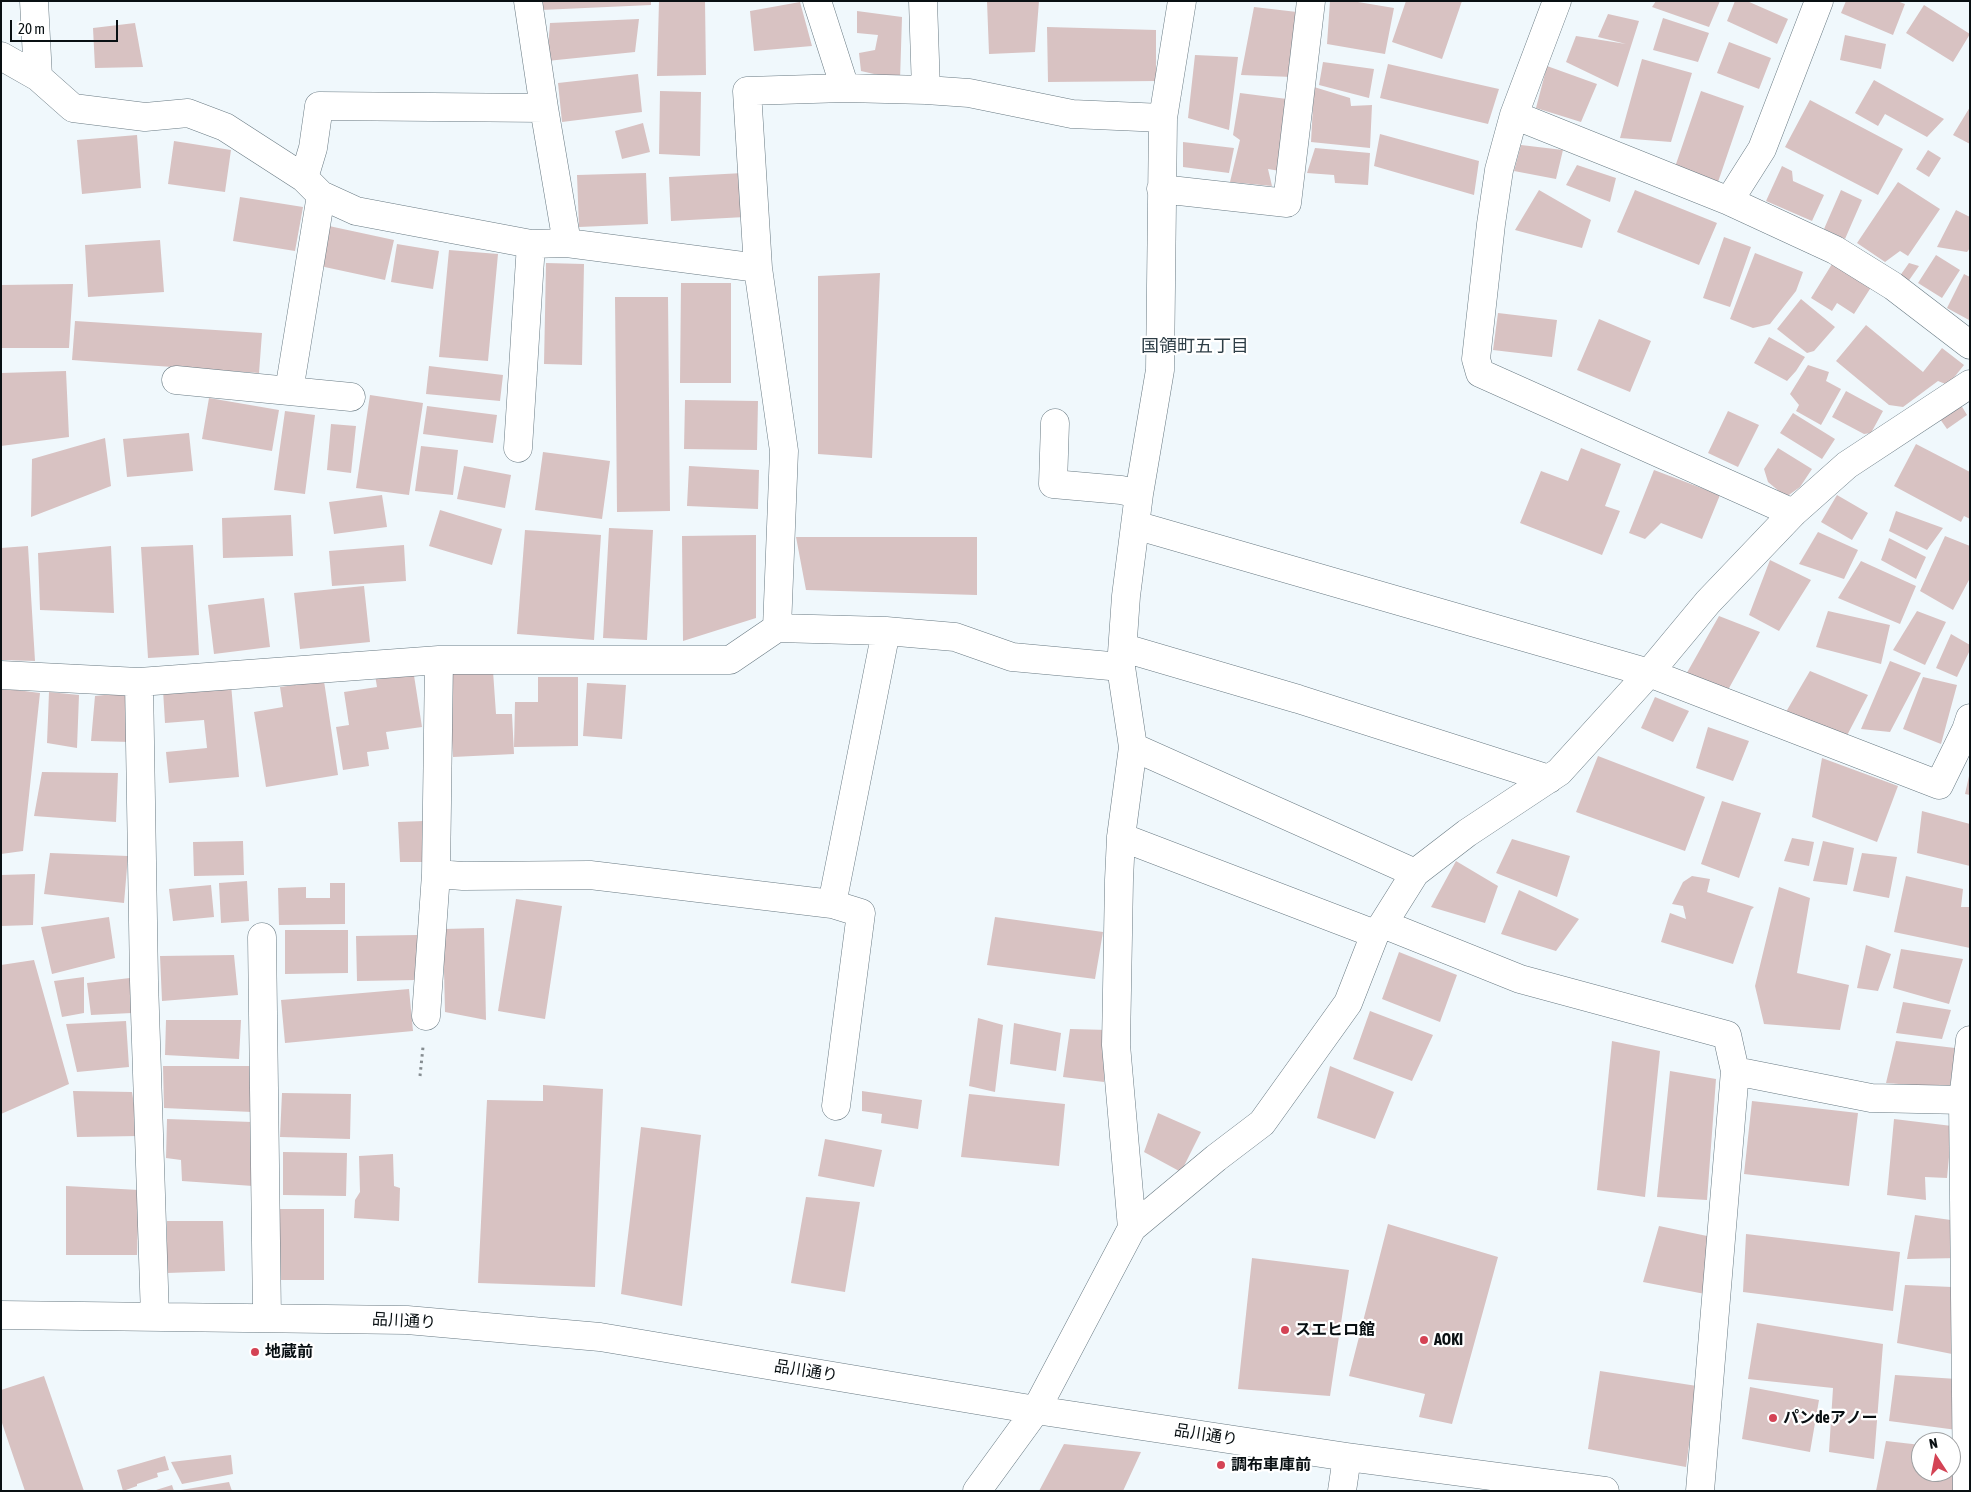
<!DOCTYPE html>
<html>
<head>
<meta charset="utf-8">
<style>
	body { margin:0 }
	#map { position:relative; width:1971px; height:1492px; overflow:hidden; background:#f0f8fc; font-family:"Asap Condensed",sans-serif }
	canvas { display:block }
	.frame { position:absolute; inset:0; border:2px solid #091013; pointer-events:none }
	.north { position:absolute; left:1911px; top:1432px; width:50px; height:50px; box-sizing:border-box; background:#fff; border:1px solid #9d9fa1; border-radius:50%; rotate:349deg; font-size:14px; font-weight:700; line-height:20px; text-align:center; color:#091013 }
	.north::after { content:''; display:block; margin:auto; width:18px; height:22px; background:#d44355; clip-path:polygon(50% 0,100% 100%,50% 72%,0 100%) }
	.scale { position:absolute; left:10px; top:20px; width:108px; height:22px; box-sizing:border-box; border:2px solid #091013; border-top:0; padding-left:6px; font-size:15px; line-height:18px; white-space:nowrap; color:#091013; -webkit-text-stroke:4px #fff; paint-order:stroke }
</style>
</head>
<body>
<div id="map">
<canvas width="1971" height="1492"></canvas>
<div class="frame"></div>
<div class="north">N</div>
<div class="scale">20 m</div>
</div>
<script>
const g = document.querySelector('canvas').getContext('2d');
g.lineJoin = 'round';
function paint(path, color) { g.fillStyle = color; g.fill(path, 'evenodd'); }
const toPath = rows => new Path2D(rows.map(r => 'M' + r).join(''));
function strokePath(path, color, width, dash) { g.strokeStyle = color; g.lineWidth = width; g.lineCap = dash ? 'butt' : 'round'; g.setLineDash(dash || []); g.stroke(path); }
function write(font, color, halo, rows, align = 'center') {
  g.font = font + ' "Asap Condensed","Noto Sans JP",sans-serif'; g.lineWidth = 4.5; g.setLineDash([]); g.textBaseline = 'middle'; g.strokeStyle = halo; g.fillStyle = color; for (const [text, x, y, turn = 0] of rows) {
    g.save(); g.translate(x, y); g.rotate((+turn || 0) * Math.PI / 180); g.textAlign = isNaN(turn) ? turn : align; if (halo) g.strokeText(text, 0, 0); g.fillText(text, 0, 0); g.restore();
  }
}
const building = toPath([
	[542,1,651,1,651,5,541,10],
	[659,1,705,1,706,75,657,76],
	[987,1,1039,1,1035,52,989,54],
	[1330,1,1352,1,1394,8,1385,54,1327,44],
	[1406,1,1462,1,1442,59,1392,42],
	[1656,1,1720,1,1709,27,1652,7],
	[1735,1,1747,1,1788,19,1777,44,1727,21],
	[1846,1,1897,1,1905,4,1893,35,1841,13],
	[800,2,812,46,754,51,750,11],
	[1924,5,1970,34,1953,62,1906,33],
	[1254,7,1297,12,1292,77,1241,75],
	[857,11,902,17,900,80,861,71,859,53,875,50,878,35,857,33],
	[1608,14,1639,21,1618,87,1566,62,1576,36,1626,44,1598,37],
	[1663,18,1709,33,1698,62,1653,50],
	[639,19,635,52,547,61,550,23],
	[135,23,143,67,95,68,93,28],
	[1047,27,1156,30,1156,81,1048,82],
	[1845,35,1886,44,1881,69,1840,60],
	[1729,42,1771,58,1759,89,1717,73],
	[1195,55,1238,57,1229,130,1188,118],
	[1642,59,1692,73,1671,142,1620,138],
	[1323,62,1374,69,1369,98,1319,85],
	[1388,64,1499,89,1488,124,1380,98],
	[1547,66,1597,84,1581,122,1536,108],
	[638,74,642,112,562,122,558,83],
	[1874,80,1944,119,1927,137,1885,114,1878,126,1855,113],
	[1314,87,1350,98,1351,106,1372,105,1370,148,1311,142],
	[660,91,701,92,700,156,659,154],
	[1701,91,1744,106,1718,182,1675,167],
	[1240,93,1287,99,1280,171,1268,169,1272,186,1230,182,1240,140,1233,135],
	[1810,100,1903,149,1878,195,1785,147],
	[1970,107,1970,144,1953,135],
	[643,123,650,152,622,159,615,131],
	[1380,134,1479,161,1474,195,1374,166],
	[137,135,141,188,82,194,77,140],
	[174,141,231,150,225,192,168,184],
	[1183,142,1234,148,1229,173,1183,167],
	[1521,145,1563,150,1556,179,1514,171],
	[1315,148,1370,153,1368,185,1335,183,1334,175,1307,173],
	[1928,150,1941,158,1929,177,1916,169],
	[1577,165,1616,178,1610,202,1566,185],
	[1782,166,1792,171,1793,181,1824,195,1812,221,1766,201],
	[646,173,648,224,579,227,577,175],
	[743,173,745,217,671,221,669,177],
	[1898,182,1940,209,1908,256,1900,251,1885,262,1857,243],
	[1539,190,1591,220,1582,248,1515,230],
	[1635,190,1717,223,1699,265,1617,232],
	[1841,190,1862,200,1845,239,1824,229],
	[240,197,303,207,295,251,233,241],
	[1956,210,1970,217,1970,248,1967,252,1937,247],
	[329,226,394,240,385,280,320,266],
	[1724,237,1751,247,1730,307,1703,298],
	[160,240,164,292,88,297,85,245],
	[397,244,439,251,433,289,391,282],
	[449,250,498,254,488,361,439,357],
	[1755,253,1803,272,1796,291,1770,324,1753,328,1730,319],
	[1936,255,1960,270,1942,298,1918,283],
	[546,263,584,264,582,365,544,364],
	[1909,263,1919,266,1905,286,1897,280],
	[1832,264,1875,281,1854,314,1837,303,1832,311,1811,298],
	[880,273,872,458,818,454,818,276],
	[1964,274,1970,277,1969,320,1947,308],
	[681,283,731,283,731,383,680,383],
	[73,284,69,348,1,348,1,285],
	[615,297,668,297,670,511,617,512],
	[1801,299,1835,327,1814,351,1807,353,1777,329],
	[1498,313,1557,320,1552,357,1493,350],
	[1599,319,1651,341,1630,392,1577,370],
	[75,321,262,333,259,373,72,360],
	[1866,325,1923,372,1942,348,1964,365,1948,385,1938,381,1903,407,1889,405,1836,361],
	[1769,337,1805,357,1796,371,1787,381,1754,363],
	[1808,365,1829,372,1826,381,1841,389,1821,425,1796,411,1799,405,1790,394],
	[429,366,503,375,500,401,426,394],
	[66,371,69,437,1,446,1,373],
	[1846,391,1883,411,1871,433,1864,434,1832,417],
	[370,395,423,403,409,495,356,488],
	[209,398,279,410,272,451,202,439],
	[685,400,758,401,757,450,684,449],
	[1961,405,1967,415,1947,429,1940,419],
	[427,406,497,415,493,443,423,434],
	[285,411,315,415,305,494,274,490],
	[1728,411,1759,425,1738,467,1708,453],
	[1793,413,1835,439,1822,459,1780,433],
	[331,424,356,426,351,473,327,470],
	[189,433,193,471,127,477,123,439],
	[105,438,111,486,31,517,32,459],
	[1916,444,1970,472,1970,519,1964,516,1961,522,1894,486],
	[421,446,458,450,453,495,415,491],
	[1581,448,1621,464,1605,506,1620,511,1602,555,1520,523,1541,471,1568,481],
	[1778,448,1812,469,1800,487,1786,497,1768,482,1764,469],
	[543,452,610,461,602,519,535,510],
	[464,466,511,475,505,508,457,499],
	[689,466,759,470,758,509,687,506],
	[1654,470,1720,495,1702,539,1661,523,1645,539,1629,533],
	[382,495,387,527,334,534,329,502],
	[1837,495,1868,513,1852,540,1821,522],
	[440,510,502,529,492,565,429,546],
	[1896,511,1943,528,1927,550,1889,531],
	[291,515,293,556,223,558,222,518],
	[609,528,653,530,647,640,603,638],
	[525,530,601,535,594,640,517,634],
	[1818,532,1858,550,1844,579,1799,564],
	[756,535,756,618,683,641,682,536],
	[1945,536,1970,546,1970,578,1953,610,1920,591],
	[796,537,977,537,977,595,806,590],
	[1889,538,1926,557,1916,579,1881,560],
	[193,545,199,655,148,658,141,547],
	[404,545,406,581,332,586,329,551],
	[28,546,35,661,1,660,1,548],
	[111,546,114,613,40,610,38,553],
	[1770,560,1811,580,1779,631,1749,615],
	[1861,561,1916,586,1900,624,1838,598],
	[364,586,370,642,300,649,294,593],
	[264,598,270,647,214,654,208,605],
	[1828,611,1890,625,1881,664,1816,647],
	[1917,611,1946,622,1925,665,1893,650],
	[1719,616,1760,632,1723,699,1684,678],
	[1951,634,1970,645,1970,650,1957,677,1936,668],
	[1890,661,1921,673,1890,732,1861,729],
	[413,669,422,727,386,732,389,749,367,752,369,766,343,770,336,727,349,725,344,692,377,687,375,675],
	[493,671,496,714,512,714,514,754,453,757,448,673],
	[1810,671,1868,695,1842,745,1783,717],
	[538,677,578,677,578,746,514,747,515,702,538,702],
	[1923,677,1957,685,1941,744,1903,729],
	[324,681,338,775,266,787,254,712,283,707,280,687],
	[587,683,626,685,622,739,583,736],
	[231,684,239,777,169,783,166,752,207,748,204,720,165,723,163,690],
	[1,688,40,693,23,851,1,854],
	[49,692,79,695,77,748,47,743],
	[132,692,131,742,91,741,95,696],
	[1655,697,1689,711,1673,742,1641,728],
	[1708,727,1749,741,1733,781,1696,768],
	[1598,756,1705,797,1685,851,1576,812],
	[1822,758,1898,786,1877,842,1812,817],
	[42,772,118,773,116,822,34,816],
	[1969,776,1970,776,1970,795,1965,794],
	[1722,801,1761,813,1739,878,1701,864],
	[1922,811,1970,824,1970,866,1917,853],
	[424,821,424,862,400,862,398,822],
	[1792,838,1814,842,1809,866,1784,861],
	[1512,839,1570,856,1557,897,1496,873],
	[243,841,244,875,194,876,193,842],
	[1823,841,1854,848,1847,885,1813,881],
	[50,853,128,856,124,903,44,894],
	[1862,853,1897,857,1889,898,1853,891],
	[1456,861,1498,886,1485,923,1431,907],
	[35,874,33,925,1,926,1,875],
	[1692,876,1710,879,1707,892,1754,907,1751,910,1733,964,1661,942,1670,913,1686,919,1683,906,1672,904,1683,882],
	[1906,876,1963,889,1961,907,1970,907,1970,948,1894,932],
	[247,881,249,921,221,923,219,883],
	[330,883,345,883,345,924,279,925,278,888,306,887,306,898,330,898],
	[211,885,214,917,173,921,169,889],
	[1779,887,1810,898,1797,973,1849,985,1840,1030,1764,1024,1755,986],
	[1519,890,1579,919,1556,951,1501,934],
	[516,899,562,906,545,1019,498,1011],
	[109,917,115,958,52,974,41,927],
	[995,917,1103,932,1095,979,987,965],
	[484,928,486,1020,445,1012,443,929],
	[285,930,348,930,348,973,285,974],
	[417,935,418,980,357,981,356,936],
	[1866,945,1891,954,1878,991,1857,988],
	[1901,949,1963,959,1949,1004,1893,988],
	[1399,952,1457,975,1440,1022,1382,999],
	[234,955,238,995,162,1001,160,956],
	[34,960,69,1084,1,1114,1,965],
	[84,977,84,1013,62,1017,54,981],
	[130,978,132,1013,91,1015,87,983],
	[409,989,413,1031,285,1043,281,1000],
	[1903,1002,1951,1010,1942,1039,1896,1033],
	[1370,1011,1433,1035,1412,1081,1353,1059],
	[978,1018,1003,1025,995,1092,969,1086],
	[166,1020,241,1020,239,1059,165,1055],
	[126,1021,129,1067,77,1072,66,1024],
	[1014,1023,1061,1033,1056,1071,1010,1064],
	[1070,1029,1109,1030,1104,1082,1063,1077],
	[1612,1041,1660,1051,1645,1197,1597,1190],
	[1896,1041,1955,1048,1950,1088,1886,1083],
	[163,1066,252,1066,252,1112,164,1108],
	[1330,1066,1394,1092,1375,1139,1317,1118],
	[1670,1071,1716,1079,1707,1200,1657,1197],
	[543,1085,603,1089,595,1287,478,1283,487,1100,543,1101],
	[73,1091,132,1092,139,1136,77,1137],
	[862,1091,922,1100,918,1129,881,1123,882,1114,862,1111],
	[282,1093,351,1094,350,1139,280,1137],
	[969,1094,1065,1104,1059,1166,961,1157],
	[1752,1101,1858,1113,1849,1186,1744,1174],
	[1158,1113,1201,1132,1181,1172,1144,1152],
	[167,1119,252,1122,253,1186,182,1181,181,1160,166,1158],
	[1894,1119,1952,1126,1947,1178,1925,1177,1926,1200,1887,1195],
	[641,1127,701,1135,682,1306,621,1294],
	[825,1139,882,1150,874,1187,818,1176],
	[283,1152,347,1153,346,1196,283,1195],
	[393,1154,394,1186,400,1188,399,1221,354,1218,355,1200,360,1192,359,1156],
	[66,1186,139,1190,137,1255,66,1255],
	[806,1197,860,1202,845,1292,791,1283],
	[279,1209,324,1209,324,1280,279,1280],
	[1915,1215,1958,1221,1959,1258,1907,1259],
	[167,1221,223,1221,225,1271,167,1273],
	[1388,1224,1498,1257,1452,1424,1419,1417,1425,1394,1349,1376],
	[1659,1226,1712,1237,1705,1294,1643,1282],
	[1746,1234,1900,1252,1893,1311,1743,1292],
	[1252,1258,1349,1270,1330,1396,1238,1389],
	[1905,1285,1952,1287,1952,1354,1897,1343],
	[1757,1323,1883,1344,1874,1459,1829,1452,1833,1388,1748,1379],
	[1600,1371,1697,1386,1686,1467,1588,1449],
	[1895,1375,1957,1379,1957,1430,1889,1421],
	[44,1376,84,1491,25,1491,1,1420,1,1390],
	[1750,1387,1819,1400,1810,1452,1742,1439],
	[1886,1441,1921,1445,1921,1472,1951,1472,1951,1450,1961,1451,1957,1491,1876,1491],
	[1064,1444,1141,1452,1123,1491,1039,1491],
	[231,1455,233,1474,182,1484,171,1462],
	[165,1456,169,1470,157,1473,158,1477,137,1484,137,1486,123,1491,117,1470],
	[229,1482,232,1491,181,1491,181,1490],
	[172,1485,174,1491,156,1491,156,1490]
]);
const path = toPath([
	[420,1076,423,1047]
]);
const minor = toPath([
	[34,1,38,77],
	[528,1,544,108,567,243],
	[817,1,845,88],
	[923,1,926,90],
	[1557,1,1514,115,1499,170,1491,224,1476,359,1480,373,1793,513],
	[1,56,38,77,73,108,145,117,188,113,225,127,304,178,321,195,356,211,531,244,567,243,758,268],
	[1514,115,1729,201,1835,250,1893,286,1970,345],
	[304,178,313,148,319,106,544,108],
	[1161,189,1287,203,1311,1],
	[1729,201,1762,149,1819,1],
	[176,380,351,397],
	[289,391,321,195],
	[1055,423,1053,484,1121,490,1139,494],
	[518,448,531,244],
	[1135,525,1649,673,1939,785,1966,730,1970,718],
	[777,628,886,631,955,637,1012,657,1121,667],
	[1124,648,1298,699,1549,779],
	[1,675,139,682,439,660,730,660,777,628,784,451,758,268,747,91,845,88,926,90,969,93,1072,114,1163,118],
	[139,682,144,981,155,1317],
	[1133,747,1415,873],
	[1121,837,1375,934],
	[436,874,463,876,590,875,832,904,861,913,836,1106],
	[832,904,886,631],
	[1383,924,1520,979,1727,1035,1735,1071,1700,1491],
	[262,937,267,1318],
	[426,1016,436,874,439,660],
	[1735,1071,1871,1098,1963,1100],
	[1132,1228,1116,1045,1119,880,1121,837,1133,747,1121,667,1126,596,1139,494,1160,370,1163,118,1182,1],
	[1,1315,407,1320,600,1337,1036,1410,1347,1457,1605,1491],
	[977,1491,1036,1410,1132,1228,1216,1158,1262,1123,1348,1003,1375,934,1383,924,1415,873,1467,833,1559,772,1649,673,1708,602,1793,513,1847,465,1970,384],
	[1342,1491,1347,1457],
	[1967,1491,1963,1100,1970,1040]
]);
const markers = [
	[1285,1330,5,"#d44355"],
	[1424,1340,5,"#d44355"],
	[255,1352,5,"#d44355"],
	[1773,1418,5,"#d44355"],
	[1221,1465,5,"#d44355"]
];
const streetNames = [
	["品川通り",404,1321,3],
	["品川通り",806,1371,9],
	["品川通り",1206,1435,9]
];
const poiNames = [
	["スエヒロ館",1295,1330],
	["AOKI",1434,1340],
	["地蔵前",265,1352],
	["パンdeアノー",1783,1418],
	["調布車庫前",1231,1465]
];
const neighbourhoodNames = [
	["国領町五丁目",1195,346]
];
paint(building, '#d8c2c2');
strokePath(minor, '#697a83', 29);
strokePath(path, '#868d91', 3, [2.5, 4]);
strokePath(minor, '#fff', 28);
for (const [x, y, r, color] of markers) { const dot = new Path2D(); dot.arc(x, y, r, 0, 2 * Math.PI); g.fillStyle = color; g.fill(dot); strokePath(dot, '#fff', 2); }
write('16px', '#091013', '#fff', streetNames);
write('bold 16px', '#091013', '#fff', poiNames, 'left');
write('18px', '#2e3e46', '#fff', neighbourhoodNames);
</script>
</body>
</html>
